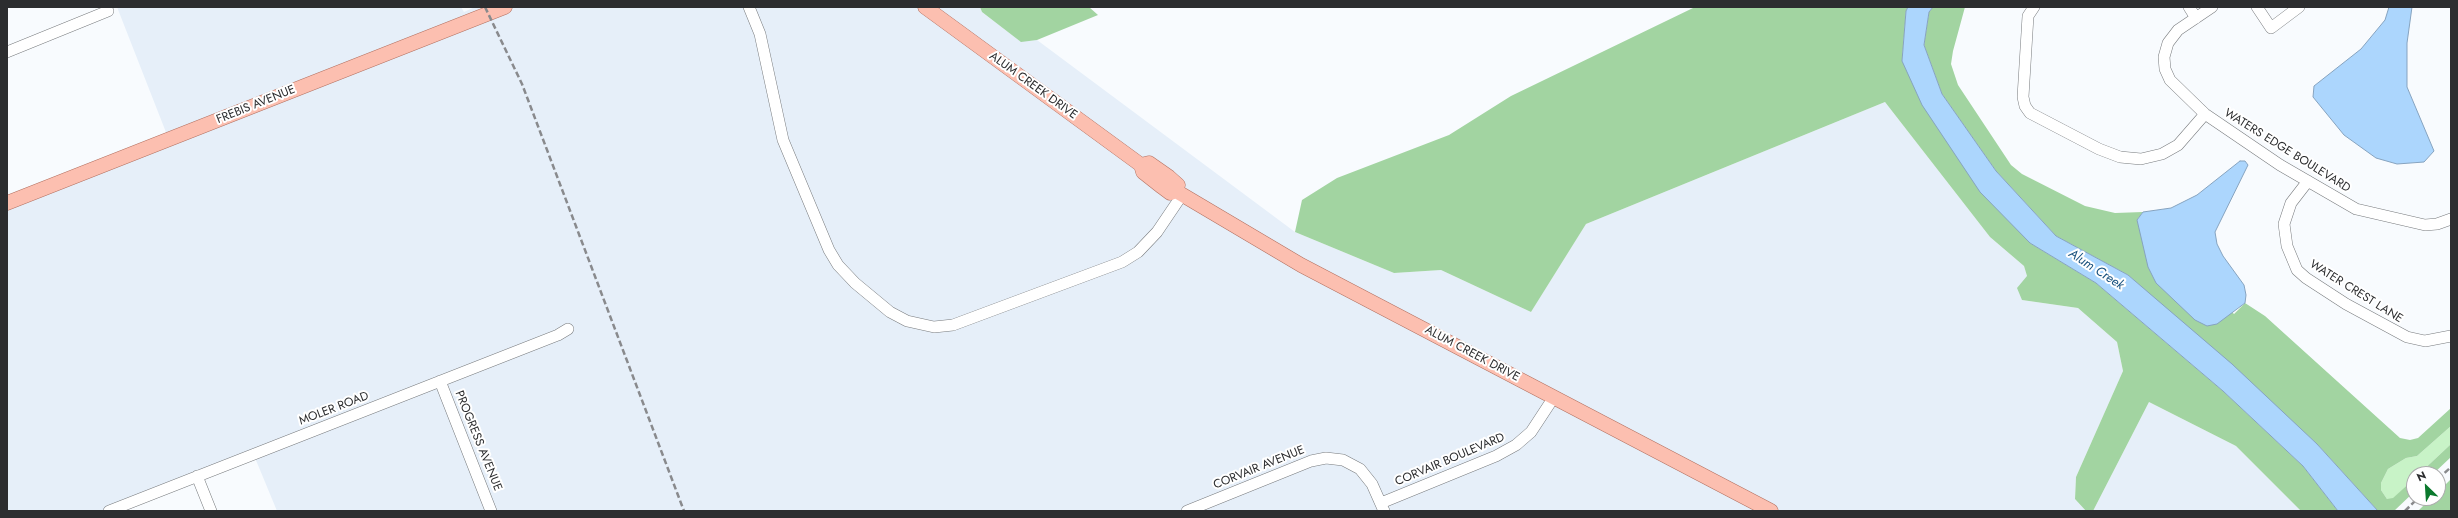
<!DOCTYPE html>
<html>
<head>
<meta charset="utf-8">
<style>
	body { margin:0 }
	#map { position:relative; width:2458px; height:518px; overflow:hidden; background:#f8fbfe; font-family:Jost,sans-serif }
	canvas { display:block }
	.frame { position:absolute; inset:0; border:8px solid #2c2d2f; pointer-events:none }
	.north { position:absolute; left:2406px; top:466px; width:40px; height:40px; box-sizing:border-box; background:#fff; border:1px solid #ababac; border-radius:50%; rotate:335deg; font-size:11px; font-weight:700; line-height:16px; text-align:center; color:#2c2d2f }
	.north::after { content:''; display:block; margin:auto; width:14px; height:18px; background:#0b792d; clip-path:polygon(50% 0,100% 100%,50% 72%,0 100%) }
</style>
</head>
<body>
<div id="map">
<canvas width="2458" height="518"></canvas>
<div class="frame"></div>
<div class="north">N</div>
</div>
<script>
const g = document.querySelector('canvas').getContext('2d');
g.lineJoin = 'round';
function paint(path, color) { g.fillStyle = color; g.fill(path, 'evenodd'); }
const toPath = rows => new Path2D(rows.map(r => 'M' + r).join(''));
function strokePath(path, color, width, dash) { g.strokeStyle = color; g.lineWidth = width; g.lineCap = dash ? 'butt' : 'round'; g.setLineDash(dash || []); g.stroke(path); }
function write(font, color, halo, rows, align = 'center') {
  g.font = font + ' Jost,sans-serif'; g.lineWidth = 4; g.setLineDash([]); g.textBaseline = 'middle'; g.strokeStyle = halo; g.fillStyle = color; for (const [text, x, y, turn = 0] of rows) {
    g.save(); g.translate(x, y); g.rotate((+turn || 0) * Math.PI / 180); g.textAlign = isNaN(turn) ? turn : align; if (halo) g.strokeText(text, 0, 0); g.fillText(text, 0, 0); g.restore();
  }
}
const built = toPath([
	[117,7,461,7,464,12,475,7,980,7,982,12,1020,41,1037,40,1295,232,1394,273,1441,270,1531,312,1586,224,1885,102,1990,237,2024,266,2027,276,2022,300,2078,308,2117,342,2123,371,2076,477,2075,499,2086,511,277,511,253,453,108,511,7,511,7,204,169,140],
	[2149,402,2236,446,2301,511,2093,511]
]);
const green = toPath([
	[2451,426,2451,444,2419,474,2414,474,2414,479,2393,499,2387,499,2381,490,2381,483,2388,469,2406,458,2417,456]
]);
const forest = toPath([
	[980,7,1089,7,1098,15,1037,40,1021,42,982,12],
	[1700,7,1908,7,1906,11,1902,61,2030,243,2096,283,2223,391,2303,466,2338,511,2301,511,2236,446,2149,402,2093,511,2086,511,2075,499,2076,477,2123,371,2117,342,2078,308,2022,300,2017,288,2027,276,2024,266,1990,237,1885,102,1586,224,1531,312,1441,270,1394,273,1295,232,1302,200,1337,178,1449,135,1511,96,1693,8],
	[1933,7,1965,7,1953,51,1951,64,1958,85,2011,165,2022,174,2085,206,2115,213,2143,212,2137,220,2234,314,2245,303,2265,316,2400,438,2410,440,2418,438,2451,408,2451,426,2417,456,2406,458,2388,469,2381,483,2381,490,2387,499,2393,498,2414,479,2414,492,2394,511,2378,511,2317,444,2128,275,2056,236,1996,171,1942,94,1924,45,1929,12],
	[2451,444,2451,457,2433,474,2419,474],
	[2451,479,2451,511,2418,511,2431,498,2438,498,2438,492]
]);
const water = toPath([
	[1908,7,1933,7,1929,12,1924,45,1942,94,1996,171,2056,236,2128,275,2232,364,2317,444,2378,511,2338,511,2303,466,2223,391,2096,283,2030,243,1980,192,1922,105,1902,61,1906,11,1908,7],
	[2389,7,2412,7,2407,43,2407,87,2434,151,2424,162,2397,164,2376,158,2344,135,2313,97,2314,86,2361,49,2385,20,2389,7],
	[2240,161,2245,161,2248,165,2215,232,2217,244,2223,256,2244,285,2246,295,2245,303,2217,324,2207,326,2195,320,2156,283,2148,267,2137,220,2143,212,2171,208,2197,195,2240,161]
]);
const minor = toPath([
	[749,7,760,34,783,140,829,250,838,265,855,283,890,312,907,321,934,327,953,325,1122,262,1138,252,1157,232,1182,195],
	[2034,7,2028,16,2023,97,2025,106,2030,113,2099,149,2120,157,2141,159,2162,154,2178,145,2205,114],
	[2189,7,2196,18],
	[2212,7,2178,30,2168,43,2164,57,2165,69,2170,80,2205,114,2280,165,2356,209,2425,225,2437,224,2451,219],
	[2257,7,2271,28,2299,7],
	[7,52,108,11],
	[2308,181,2291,203,2284,224,2287,246,2297,270,2306,278,2346,304,2407,337,2425,341,2451,336],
	[440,381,491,511],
	[197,476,211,511],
	[1381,503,1496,456,1516,445,1531,432,1554,397],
	[109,511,558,335,568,329],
	[1187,511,1311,461,1326,458,1343,460,1360,469,1372,484,1384,511]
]);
const major = toPath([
	[925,7,1141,165,1143,172,1162,187,1170,193,1176,191],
	[1141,165,1149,163,1169,177,1178,185,1176,191],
	[1176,191,1301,265,1771,511],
	[7,203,505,7]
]);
const rail = toPath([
	[485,7,522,84,684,511],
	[2438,479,2451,467],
	[2405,511,2418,498]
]);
const streetNames = [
	["ALUM CREEK DRIVE",1033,86,36],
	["FREBIS AVENUE",256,105,-22],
	["WATERS EDGE BOULEVARD",2287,151,32],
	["WATER CREST LANE",2356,292,32],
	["ALUM CREEK DRIVE",1472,354,28],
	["MOLER ROAD",334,409,-21],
	["PROGRESS AVENUE",478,441,68],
	["CORVAIR BOULEVARD",1450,460,-23],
	["CORVAIR AVENUE",1259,468,-22]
];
const waterNames = [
	["Alum Creek",2096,270,33]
];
paint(built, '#e6eff9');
paint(green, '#c8f3c7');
paint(forest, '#a2d4a1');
paint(water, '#acd6fd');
strokePath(water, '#86a3bf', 1);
strokePath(minor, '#787b7e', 12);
strokePath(major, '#b27060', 15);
strokePath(minor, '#fff', 11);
strokePath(major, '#fcbfb0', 14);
strokePath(rail, '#898a8d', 2.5, [6, 3]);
write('12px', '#2c2d2f', '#fff', streetNames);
write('italic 13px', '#18517e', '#fff', waterNames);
</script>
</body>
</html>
